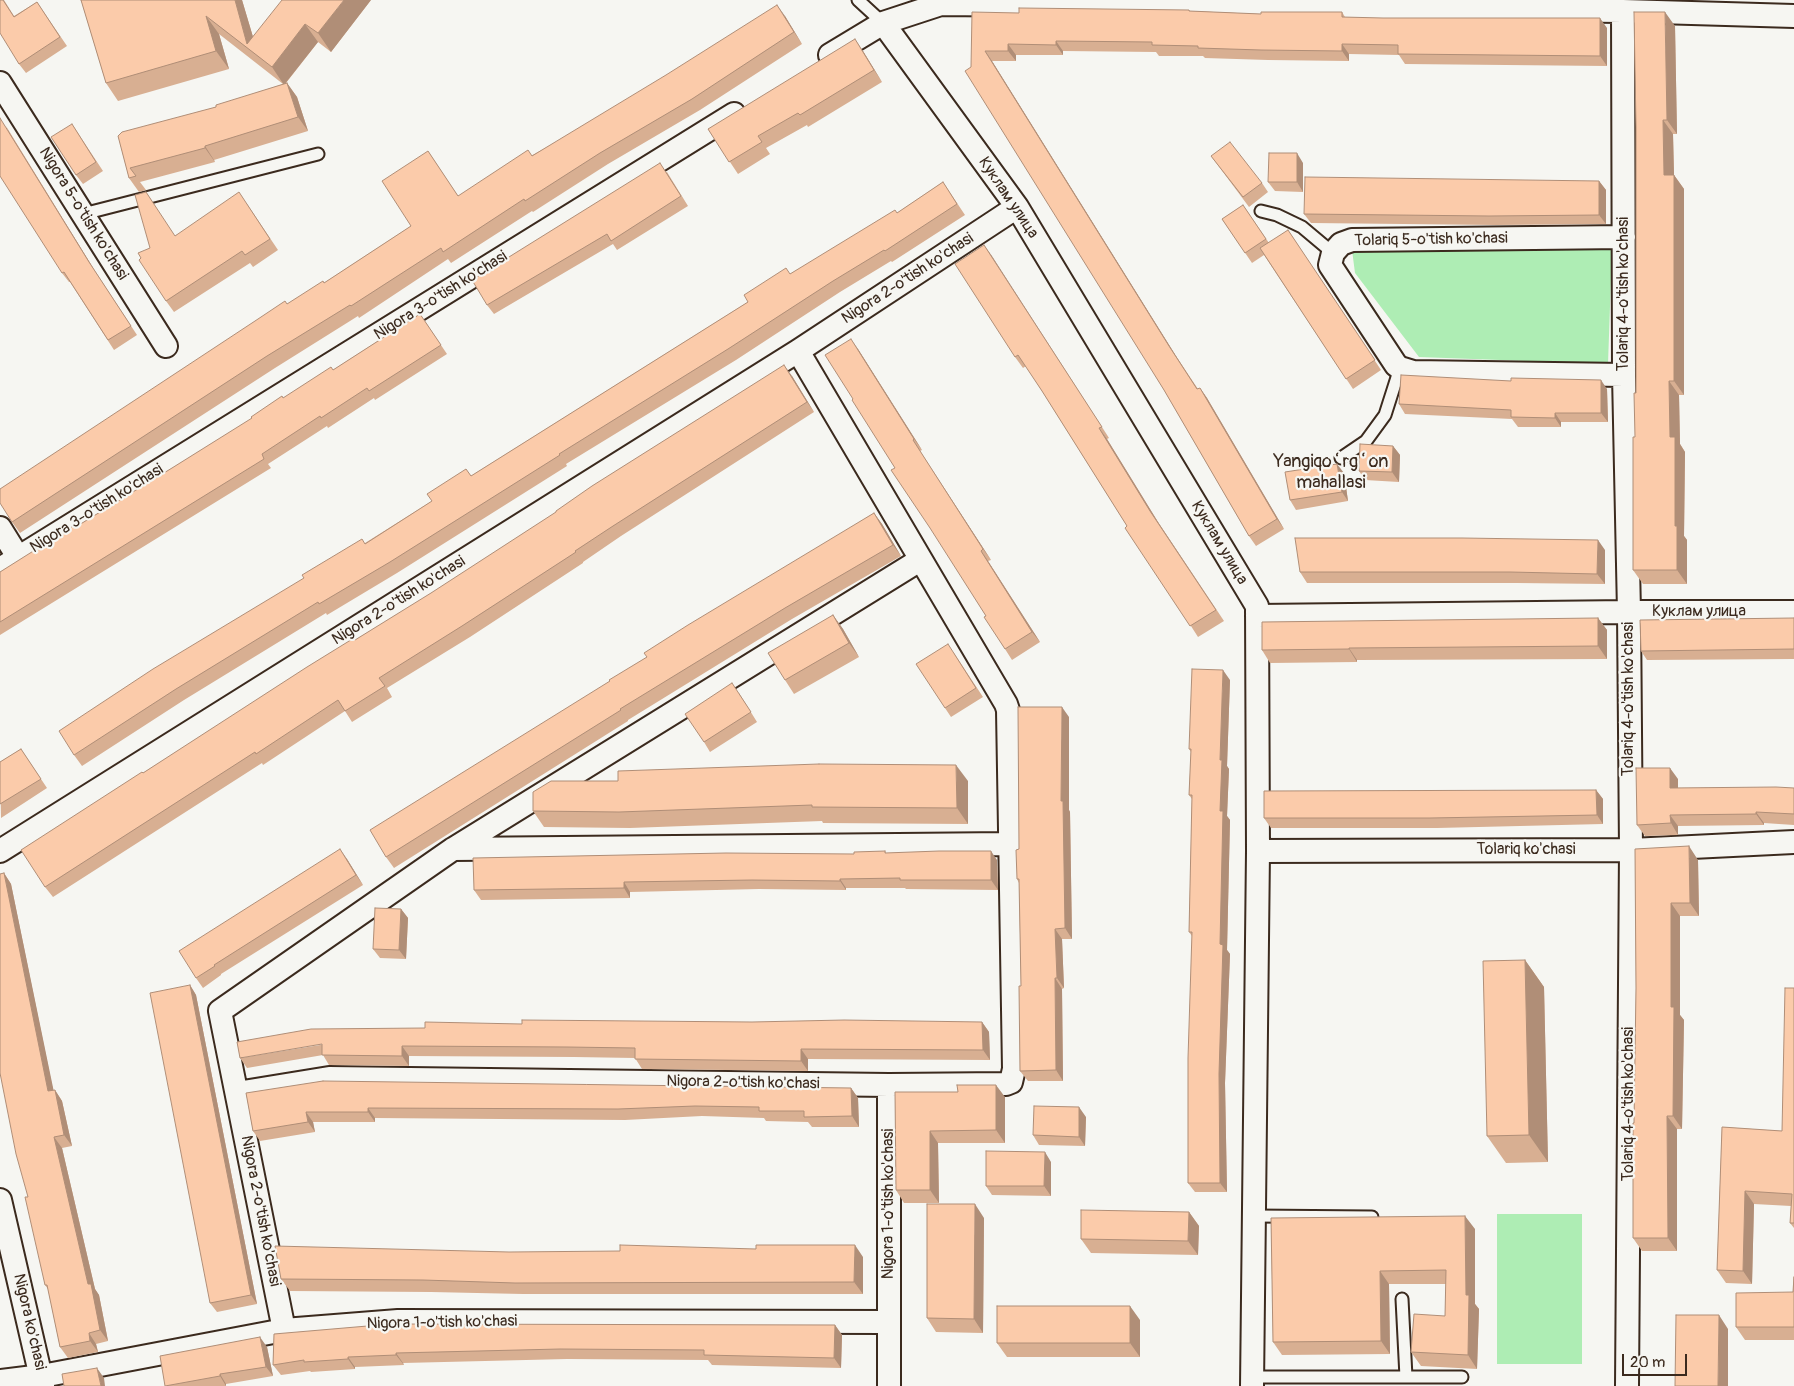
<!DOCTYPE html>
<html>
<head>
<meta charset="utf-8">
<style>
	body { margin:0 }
	#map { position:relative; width:1794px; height:1386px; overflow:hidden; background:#f6f6f2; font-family:Pangolin,sans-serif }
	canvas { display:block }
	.scale { position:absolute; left:1622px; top:1354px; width:65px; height:22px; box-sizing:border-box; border:2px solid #3b2a1e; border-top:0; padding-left:6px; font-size:15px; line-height:18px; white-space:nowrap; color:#3b2a1e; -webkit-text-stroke:4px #f6f6f2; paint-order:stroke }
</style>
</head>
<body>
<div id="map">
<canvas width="1794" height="1386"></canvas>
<div class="scale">20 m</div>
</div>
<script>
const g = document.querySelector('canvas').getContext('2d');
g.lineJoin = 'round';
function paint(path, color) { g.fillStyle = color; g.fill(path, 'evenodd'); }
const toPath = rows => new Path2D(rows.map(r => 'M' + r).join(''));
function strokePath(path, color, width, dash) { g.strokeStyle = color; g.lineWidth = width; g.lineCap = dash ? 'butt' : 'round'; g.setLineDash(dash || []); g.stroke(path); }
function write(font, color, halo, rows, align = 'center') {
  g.font = font + ' Pangolin,sans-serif'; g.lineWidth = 4.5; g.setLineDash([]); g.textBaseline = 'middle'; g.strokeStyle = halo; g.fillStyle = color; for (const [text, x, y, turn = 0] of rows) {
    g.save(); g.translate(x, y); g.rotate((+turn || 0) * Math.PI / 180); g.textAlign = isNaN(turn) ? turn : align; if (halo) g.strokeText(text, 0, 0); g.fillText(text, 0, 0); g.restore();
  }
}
const green = toPath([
	[1612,249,1608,364,1419,357,1355,273,1352,250],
	[1497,1214,1582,1214,1582,1364,1497,1364]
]);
const lane = toPath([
	[858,0,883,23],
	[1261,211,1277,215,1302,227,1333,253],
	[83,214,318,154],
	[1341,458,1366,441,1385,415,1400,368],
	[1254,1216,1372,1217],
	[1402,1299,1406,1377],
	[1252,1377,1462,1377]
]);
const street = toPath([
	[1623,11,1624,375,1629,612,1631,850,1627,1386],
	[883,23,1017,207,1257,606,1258,851,1252,1386],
	[830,55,883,23,941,4,1623,11,1794,16],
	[0,83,166,346],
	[1624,375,1413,372,1400,368,1396,365,1330,265,1333,253,1341,244,1352,240,1624,237],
	[0,528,18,557],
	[0,569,734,114],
	[1257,616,1629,612,1794,612],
	[453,849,1009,844],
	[0,851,798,351,1017,207],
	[1258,851,1631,850,1794,842],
	[889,1085,889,1386],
	[237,1093,329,1078,889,1085,1006,1084,1011,1082,1014,1069,1008,710,1006,704,798,351],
	[0,1200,43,1386],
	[284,1330,220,1011,453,849,920,560],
	[0,1381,42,1376,284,1330,398,1321,889,1322]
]);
const wall = toPath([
	[0,0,4,0,14,16,37,2,67,46,26,73,19,64],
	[81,0,242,0,253,37,371,0,331,52,318,42,286,83,287,83,297,97,308,131,214,160,215,162,140,182,146,190,139,192,129,178,118,136,216,107,283,84,219,34,229,69,118,101,106,83],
	[1189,10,1190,11,1261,14,1342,12,1345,17,1607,28,1607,66,1405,64,1399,55,1349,54,1349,61,1268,60,1205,58,1203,56,1159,56,1156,52,1063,51,1063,55,1016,55,1016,61,992,61,1176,356,1198,389,1200,388,1207,398,1284,529,1256,546,1249,536,1164,390,971,67,1019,13],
	[785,16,802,44,700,110,608,164,533,212,532,211,451,263,448,259,359,318,358,316,275,368,20,533,12,522,287,304,324,283,411,226,428,151,458,196],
	[1675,26,1677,134,1673,134,1674,175,1684,189,1684,395,1679,395,1680,444,1685,452,1684,536,1687,540,1687,584,1643,584,1633,570,1636,393,1636,127],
	[863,51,882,82,808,127,807,125,766,148,770,154,738,174,708,129],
	[72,124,103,171,83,184,76,175],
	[6,126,95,271,137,335,114,350,70,282,69,282,62,273],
	[1211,156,1262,183,1268,192,1249,207],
	[1303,163,1303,192,1275,191,1268,182],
	[667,172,688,206,617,250,613,244,494,314,487,305],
	[1599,181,1606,190,1606,224,1496,225,1311,223,1304,214],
	[943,182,965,215,892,262,891,261,840,292,736,360,566,464,567,466,397,573,327,615,326,613,184,700,82,766,74,755,365,543,432,501,466,469,471,476,748,302,790,274,897,213],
	[247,204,278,250,253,267,250,263,174,312,166,301,176,235],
	[1243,205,1269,243,1288,230,1381,370,1353,389,1264,255,1252,263,1222,219],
	[984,245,1109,438,1107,439,1158,522,1224,621,1198,637,1127,526,1042,391,1026,366,1023,368,1015,357],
	[420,314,447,354,375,400,374,398,328,428,327,426,268,464,271,468,0,635,0,572,74,528,333,370],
	[858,349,922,450,920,451,991,560,988,561,1040,642,1012,660,1005,649,986,616,853,399],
	[792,376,814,412,621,536,583,562,583,563,470,637,387,688,392,697,352,722,345,711,263,765,262,763,53,897,45,887,143,773,355,640],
	[1607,389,1608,422,1561,422,1561,427,1518,427,1512,419,1405,414,1399,404],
	[1393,446,1400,455,1399,482,1365,480,1359,471],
	[1344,473,1348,501,1296,510,1290,500],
	[874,513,882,524,901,556,792,619,628,720,628,721,394,868,386,857,610,681,647,657],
	[1605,550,1605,584,1517,583,1307,583,1300,572],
	[833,615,843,629,859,657,794,694,785,680],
	[1598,618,1607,630,1607,659,1357,660,1357,662,1270,663,1262,650],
	[1794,618,1794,659,1647,660,1641,651],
	[954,653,983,697,951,717,945,708],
	[1230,680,1227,766,1229,769,1227,816,1230,820,1227,950,1230,954,1225,1083,1227,1192,1195,1192,1188,1183,1192,936,1189,932,1192,799,1189,795,1191,752,1189,749],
	[739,693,757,722,710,752,704,742],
	[1069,717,1069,810,1070,812,1072,939,1062,939,1064,988,1062,989,1063,1081,1028,1081,1020,1071,1021,986,1019,883,1017,879],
	[21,749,47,788,1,818,0,762],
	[1678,779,1678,788,1794,788,1794,825,1764,823,1764,825,1678,826,1678,835,1645,836,1637,825],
	[968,781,968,824,823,823,822,821,630,828,544,827,533,811],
	[1596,790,1603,799,1603,824,1437,828,1271,828,1264,818],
	[1635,849,1698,860,1699,916,1680,916,1680,1015,1684,1020,1682,1129,1677,1129,1677,1251,1642,1251,1633,1238,1636,988],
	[885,851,886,853,997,860,998,890,906,889,905,888,846,888,846,890,759,889,630,892,630,898,481,900,474,890],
	[347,859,363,885,221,974,221,975,203,988,196,978],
	[4,873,11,884,53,1090,55,1090,62,1101,72,1146,62,1148,95,1289,99,1295,108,1341,96,1344,98,1352,68,1358,60,1347,48,1289,45,1285,28,1197],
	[401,909,408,918,406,959,380,958,373,949],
	[1525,960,1544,987,1548,1162,1506,1163,1487,1136],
	[190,985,196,995,257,1304,217,1312,210,1303],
	[1794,988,1794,1228,1790,1223,1791,1206,1754,1204,1752,1284,1726,1283,1717,1270,1722,1127,1782,1131],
	[752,1022,982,1022,989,1032,990,1060,808,1059,808,1071,642,1069,635,1058,574,1057,409,1056,409,1066,329,1065,323,1055,247,1068,240,1058,425,1028,522,1024],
	[851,1088,858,1098,859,1127,812,1127,808,1122,766,1121,764,1118,702,1116,625,1120,375,1118,375,1122,313,1122,315,1132,260,1141,253,1131,246,1093],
	[895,1092,1005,1097,1005,1143,938,1143,939,1203,904,1203,896,1190],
	[1086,1117,1085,1146,1039,1145,1033,1135],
	[1051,1162,1051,1196,992,1195,986,1186],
	[1189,1212,1199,1226,1198,1255,1091,1253,1081,1239],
	[984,1218,983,1333,936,1332,927,1318],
	[1271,1218,1475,1229,1475,1304,1479,1309,1477,1369,1421,1366,1411,1352,1445,1316,1446,1284,1389,1284,1390,1354,1282,1355,1273,1342],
	[509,1252,863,1257,863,1294,523,1294,431,1292,290,1291,281,1279],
	[1794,1277,1794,1340,1745,1340,1736,1327,1793,1292],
	[1140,1320,1140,1357,1007,1357,997,1343],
	[835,1325,842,1335,841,1368,712,1365,708,1360,567,1359,403,1363,404,1365,355,1367,355,1369,311,1372,310,1371,281,1375,273,1365,274,1334],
	[267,1347,273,1376,226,1384,226,1386,165,1386]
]);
const shadedWall = toPath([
	[235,0,242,0,259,57,247,44],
	[344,0,371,0,331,52,318,33],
	[777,5,785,16,802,44,794,32],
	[1665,12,1675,26,1677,134,1667,120],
	[206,16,219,34,229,69,216,51],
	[1600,18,1607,28,1607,66,1600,56],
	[305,24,318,42,284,85,272,67],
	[855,39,863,51,882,82,874,70],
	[1056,41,1063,51,1063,55,1056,45],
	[1008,44,1016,55,1016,61,1008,51],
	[1342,44,1349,54,1349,61,1342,51],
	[985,51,992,61,1176,356,1204,400,1169,346],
	[287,83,297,97,308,131,298,117],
	[0,117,95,271,137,335,89,262],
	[1663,120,1673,134,1674,175,1684,189,1684,395,1674,381,1664,175],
	[205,146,214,160,215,162,205,148],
	[1297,153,1303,163,1303,192,1297,182],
	[1599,181,1606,190,1606,224,1599,215],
	[984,245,992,256,1109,438,1102,427],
	[851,339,858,349,922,450,914,439],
	[784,365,792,376,814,412,807,402],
	[1601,380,1607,389,1608,422,1601,413],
	[1669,381,1679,395,1680,444,1685,452,1684,536,1687,540,1687,584,1677,570,1670,437],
	[1200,388,1207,398,1284,529,1277,519],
	[1555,413,1561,422,1561,427,1555,418],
	[1099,428,1107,439,1158,522,1224,621,1150,511],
	[913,440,920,451,991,560,983,549],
	[1393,446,1400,455,1399,482,1392,472],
	[1337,464,1344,473,1348,501,1342,492],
	[874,513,882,524,901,556,893,545],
	[1598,540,1605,550,1605,584,1597,574],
	[981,551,988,561,1040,642,1032,632],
	[833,615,843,629,859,657,849,643],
	[1598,618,1607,630,1607,659,1598,646],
	[1349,648,1357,660,1357,662,1349,649],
	[1223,670,1230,680,1227,766,1229,769,1227,816,1230,820,1227,950,1230,954,1225,1083,1227,1192,1220,1183,1219,1074,1220,944,1220,760],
	[1062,707,1069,717,1069,810,1070,812,1072,939,1065,928,1061,801],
	[956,765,968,781,968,824,957,808],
	[1670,768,1678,779,1678,799,1670,788],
	[1596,790,1603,799,1603,824,1597,815],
	[1756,812,1764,823,1764,825,1756,814],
	[1670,815,1678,826,1678,835,1671,823],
	[1689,846,1698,860,1699,916,1690,903],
	[340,849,347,859,363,885,356,875],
	[991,851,997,860,998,890,991,880],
	[4,873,11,884,56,1102,48,1091],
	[840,879,846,888,846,890,840,881],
	[624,882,630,892,630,898,624,888],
	[1671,903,1680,916,1680,1015,1684,1020,1682,1129,1673,1116,1671,1007],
	[401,909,408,918,406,959,399,950],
	[1055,929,1062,939,1064,988,1057,978],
	[1525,960,1544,987,1548,1162,1529,1135],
	[1055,978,1062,989,1063,1081,1056,1070],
	[190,985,196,995,257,1304,251,1295],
	[982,1022,989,1032,990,1060,983,1050],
	[402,1046,409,1056,409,1066,402,1056],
	[801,1049,808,1059,808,1071,801,1061],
	[996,1085,1005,1097,1005,1143,996,1130],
	[851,1088,858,1098,859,1127,852,1116],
	[55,1090,62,1101,72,1146,64,1135],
	[1079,1107,1086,1117,1085,1146,1079,1137],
	[368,1108,375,1118,375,1122,368,1112],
	[306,1112,313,1122,315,1132,308,1122],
	[1667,1116,1677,1129,1677,1251,1668,1238],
	[930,1131,938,1143,939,1203,930,1190],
	[54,1137,62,1148,95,1289,99,1295,108,1341,100,1330,88,1284],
	[1045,1152,1051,1162,1051,1196,1044,1186],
	[1745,1191,1754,1204,1752,1284,1743,1271],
	[975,1204,984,1218,983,1333,974,1319],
	[1189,1212,1199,1226,1198,1255,1188,1241],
	[1465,1216,1475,1229,1475,1304,1479,1309,1477,1369,1468,1355,1466,1295],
	[855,1245,863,1257,863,1294,854,1282],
	[1380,1271,1389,1284,1390,1354,1381,1341],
	[1130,1306,1140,1320,1140,1357,1130,1343],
	[1719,1315,1728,1329,1728,1386,1718,1386],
	[835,1325,842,1335,841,1368,834,1358],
	[89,1333,96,1344,98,1352,90,1341],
	[260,1337,267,1347,273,1376,266,1367],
	[396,1353,403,1363,404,1365,396,1355],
	[348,1357,355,1367,355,1369,348,1359],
	[97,1368,104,1378,105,1386,101,1386],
	[220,1374,226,1384,226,1386,220,1376]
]);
const building = toPath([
	[0,0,3,0,14,17,37,2,60,37,19,64,0,33,0,0],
	[81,0,235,0,247,44,282,0,344,0,318,33,305,24,272,67,206,16,216,51,106,83,81,0],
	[777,5,794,32,692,99,600,153,525,201,524,199,443,252,441,248,351,306,350,305,267,356,12,522,0,503,0,489,255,321,285,301,287,304,323,281,324,283,411,226,382,181,428,151,458,196,528,150,532,156,666,75,777,5],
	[1019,8,1189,10,1189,11,1261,14,1261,12,1342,12,1342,17,1383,18,1600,18,1600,56,1398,54,1398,45,1342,44,1342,51,1261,50,1198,48,1198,46,1152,45,1152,42,1056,41,1056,45,1008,44,1008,51,985,51,1169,346,1197,389,1200,388,1277,519,1249,536,1164,390,965,71,971,67,972,12,1019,13,1019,8],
	[1634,12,1665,12,1667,120,1663,120,1664,175,1674,175,1674,381,1669,381,1670,437,1675,437,1675,526,1677,526,1677,570,1633,570,1633,437,1635,437,1634,393,1636,393,1636,127,1634,12],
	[855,39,874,70,800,115,798,113,758,136,762,142,729,162,708,129,855,39],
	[287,83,298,117,205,146,205,148,130,168,136,176,129,178,118,136,122,132,216,107,216,105,287,83],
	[0,118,89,262,131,326,108,340,64,272,62,273,0,176,0,118],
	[72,124,96,162,76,175,51,137,72,124],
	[1230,142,1262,183,1243,197,1211,156,1230,142],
	[1269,153,1297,153,1297,182,1268,182,1269,153],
	[660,163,681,196,611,241,607,234,487,305,472,280,660,163],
	[1305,177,1599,181,1599,215,1489,216,1304,214,1305,177],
	[943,182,957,204,885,251,884,250,833,281,728,349,559,454,560,455,390,562,319,604,318,602,176,689,74,755,59,731,153,669,304,578,302,575,362,539,365,544,432,501,427,494,466,469,471,476,748,302,744,295,786,268,790,274,895,210,897,213,943,182],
	[146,192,175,236,239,192,270,239,245,255,242,251,166,301,139,260,141,258,138,253,150,248,135,195,146,192],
	[1243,205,1266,239,1245,253,1222,219,1243,205],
	[1288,230,1375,360,1346,379,1260,248,1288,230],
	[984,245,1102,427,1099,428,1150,511,1216,610,1190,626,1125,528,1127,526,1042,391,1018,355,1015,357,955,264,984,245],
	[420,314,441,345,369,391,367,388,321,418,320,416,262,454,264,459,0,622,0,572,73,526,74,528,172,468,252,418,251,417,282,396,283,398,331,367,333,370,420,314],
	[851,339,914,439,913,440,983,549,981,551,1032,632,1005,649,984,617,986,616,930,528,891,470,895,468,852,400,853,399,825,355,851,339],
	[784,365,807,402,613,526,575,551,576,552,462,626,379,678,385,686,345,711,338,700,256,754,255,752,45,887,21,850,142,772,143,773,307,667,354,638,355,640,431,593,556,512,556,511,592,486,784,365],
	[1401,375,1511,381,1511,378,1601,380,1601,413,1555,413,1555,418,1511,417,1511,410,1399,404,1401,375],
	[1360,444,1393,446,1392,472,1359,471,1360,444],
	[1337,464,1342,492,1290,500,1285,472,1337,464],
	[874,513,893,545,785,608,620,709,621,710,386,857,370,830,610,681,609,680,647,657,644,653,688,625,874,513],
	[1295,538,1462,538,1598,540,1597,574,1510,572,1300,572,1295,538],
	[833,615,849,643,785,680,768,653,833,615],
	[1598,618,1598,646,1349,648,1349,649,1262,650,1262,622,1598,618],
	[1794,618,1794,649,1641,651,1640,620,1794,618],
	[948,644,976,688,945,708,916,664,948,644],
	[1192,669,1223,670,1220,760,1222,760,1220,811,1223,811,1220,944,1223,945,1219,1074,1220,1183,1188,1183,1188,1058,1192,932,1189,932,1192,795,1189,795,1191,749,1189,749,1192,669],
	[732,683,751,712,704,742,685,714,732,683],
	[1018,707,1062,707,1061,801,1063,801,1065,928,1055,929,1057,978,1055,978,1056,1070,1020,1071,1019,986,1021,986,1019,879,1017,879,1016,850,1019,849,1018,707],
	[21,749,41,779,0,804,0,762,21,749],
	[819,764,956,765,957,808,812,807,812,805,619,812,533,811,533,792,551,781,618,781,618,771,819,764],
	[1636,768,1670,768,1670,788,1776,787,1794,788,1794,814,1756,812,1756,814,1670,815,1671,823,1637,825,1636,768],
	[1596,790,1597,815,1430,818,1264,818,1264,791,1596,790],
	[1689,846,1690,903,1671,903,1671,1007,1674,1007,1673,1116,1667,1116,1668,1238,1633,1238,1633,1123,1634,1123,1636,988,1635,849,1689,846],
	[340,849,356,875,214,965,215,966,196,978,179,951,340,849],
	[885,851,885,853,939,851,991,851,991,880,900,880,900,878,840,879,840,881,752,880,624,882,624,888,474,890,473,858,726,853,854,854,854,852,885,851],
	[4,873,48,1091,55,1090,64,1135,54,1137,88,1284,91,1284,100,1330,89,1333,90,1341,60,1347,47,1285,45,1285,25,1197,28,1197,16,1154,0,1073,0,874,4,873],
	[375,908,401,909,399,950,373,949,375,908],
	[1525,960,1529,1135,1487,1136,1483,961,1525,960],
	[190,985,251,1295,210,1303,150,993,190,985],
	[1785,988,1794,988,1794,1223,1790,1223,1792,1194,1745,1191,1743,1271,1717,1270,1722,1127,1782,1131,1785,988],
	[522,1020,752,1022,844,1020,982,1022,983,1050,801,1049,801,1061,635,1059,635,1048,567,1047,402,1046,402,1056,322,1055,322,1044,240,1058,237,1042,311,1029,425,1028,425,1022,522,1024,522,1020],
	[323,1081,851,1088,852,1116,804,1117,804,1111,759,1111,759,1107,695,1106,618,1109,368,1108,368,1112,306,1112,308,1122,253,1131,246,1093,323,1081],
	[957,1085,996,1085,996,1130,930,1131,930,1190,896,1190,895,1092,958,1092,957,1085],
	[1034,1106,1079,1107,1079,1137,1033,1135,1034,1106],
	[986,1151,1045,1152,1044,1186,986,1186,986,1151],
	[927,1204,975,1204,974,1319,927,1318,927,1204],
	[1081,1210,1189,1212,1188,1241,1081,1239,1081,1210],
	[1465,1216,1466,1295,1469,1295,1468,1355,1411,1352,1414,1314,1445,1316,1446,1270,1380,1271,1381,1341,1273,1342,1271,1218,1465,1216],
	[620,1245,756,1249,756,1245,855,1245,854,1282,515,1283,423,1280,281,1279,275,1246,509,1252,620,1251,620,1245],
	[1794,1277,1794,1327,1736,1327,1736,1293,1793,1292,1794,1277],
	[997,1306,1130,1306,1130,1343,997,1343,997,1306],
	[1676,1315,1719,1315,1718,1386,1675,1386,1676,1315],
	[391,1324,835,1325,834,1358,704,1355,704,1350,560,1349,396,1353,396,1355,348,1357,348,1359,304,1362,304,1360,273,1365,274,1334,391,1324],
	[260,1337,266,1367,220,1374,220,1376,165,1386,160,1356,260,1337],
	[97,1368,101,1386,64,1386,62,1374,97,1368]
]);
const streetNames = [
	["Куклам улица",1008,198,56],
	["Nigora 5-o'tish ko'chasi",83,214,58],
	["Tolariq 5-o'tish ko'chasi",1431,240,-1],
	["Nigora 2-o'tish ko'chasi",908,279,-33],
	["Tolariq 4-o'tish ko'chasi",1624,294,-90],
	["Nigora 3-o'tish ko'chasi",441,296,-32],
	["Nigora 3-o'tish ko'chasi",97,509,-32],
	["Куклам улица",1219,543,59],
	["Nigora 2-o'tish ko'chasi",399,601,-32],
	["Куклам улица",1699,612],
	["Tolariq 4-o'tish ko'chasi",1629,699,-90],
	["Tolariq ko'chasi",1526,850],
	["Nigora 2-o'tish ko'chasi",743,1083,1],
	["Tolariq 4-o'tish ko'chasi",1629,1104,-90],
	["Nigora 1-o'tish ko'chasi",889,1204,-90],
	["Nigora 2-o'tish ko'chasi",260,1211,79],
	["Nigora ko'chasi",29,1322,77],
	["Nigora 1-o'tish ko'chasi",442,1323,-1]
];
const neighbourhoodNames = [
	["Yangiqoʻrgʻon",1331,462],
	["mahallasi",1331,483]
];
paint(green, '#aeedb4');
strokePath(lane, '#3b2a1e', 15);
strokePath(street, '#3b2a1e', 26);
strokePath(lane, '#f6f6f2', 11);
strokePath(street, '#f6f6f2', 22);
paint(wall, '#d8af92');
paint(shadedWall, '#b08e77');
paint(building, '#fbcbaa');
strokePath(building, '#b08e77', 1);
write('16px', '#3b2a1e', '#f6f6f2', streetNames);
write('18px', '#3b2a1e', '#f6f6f2', neighbourhoodNames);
</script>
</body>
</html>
